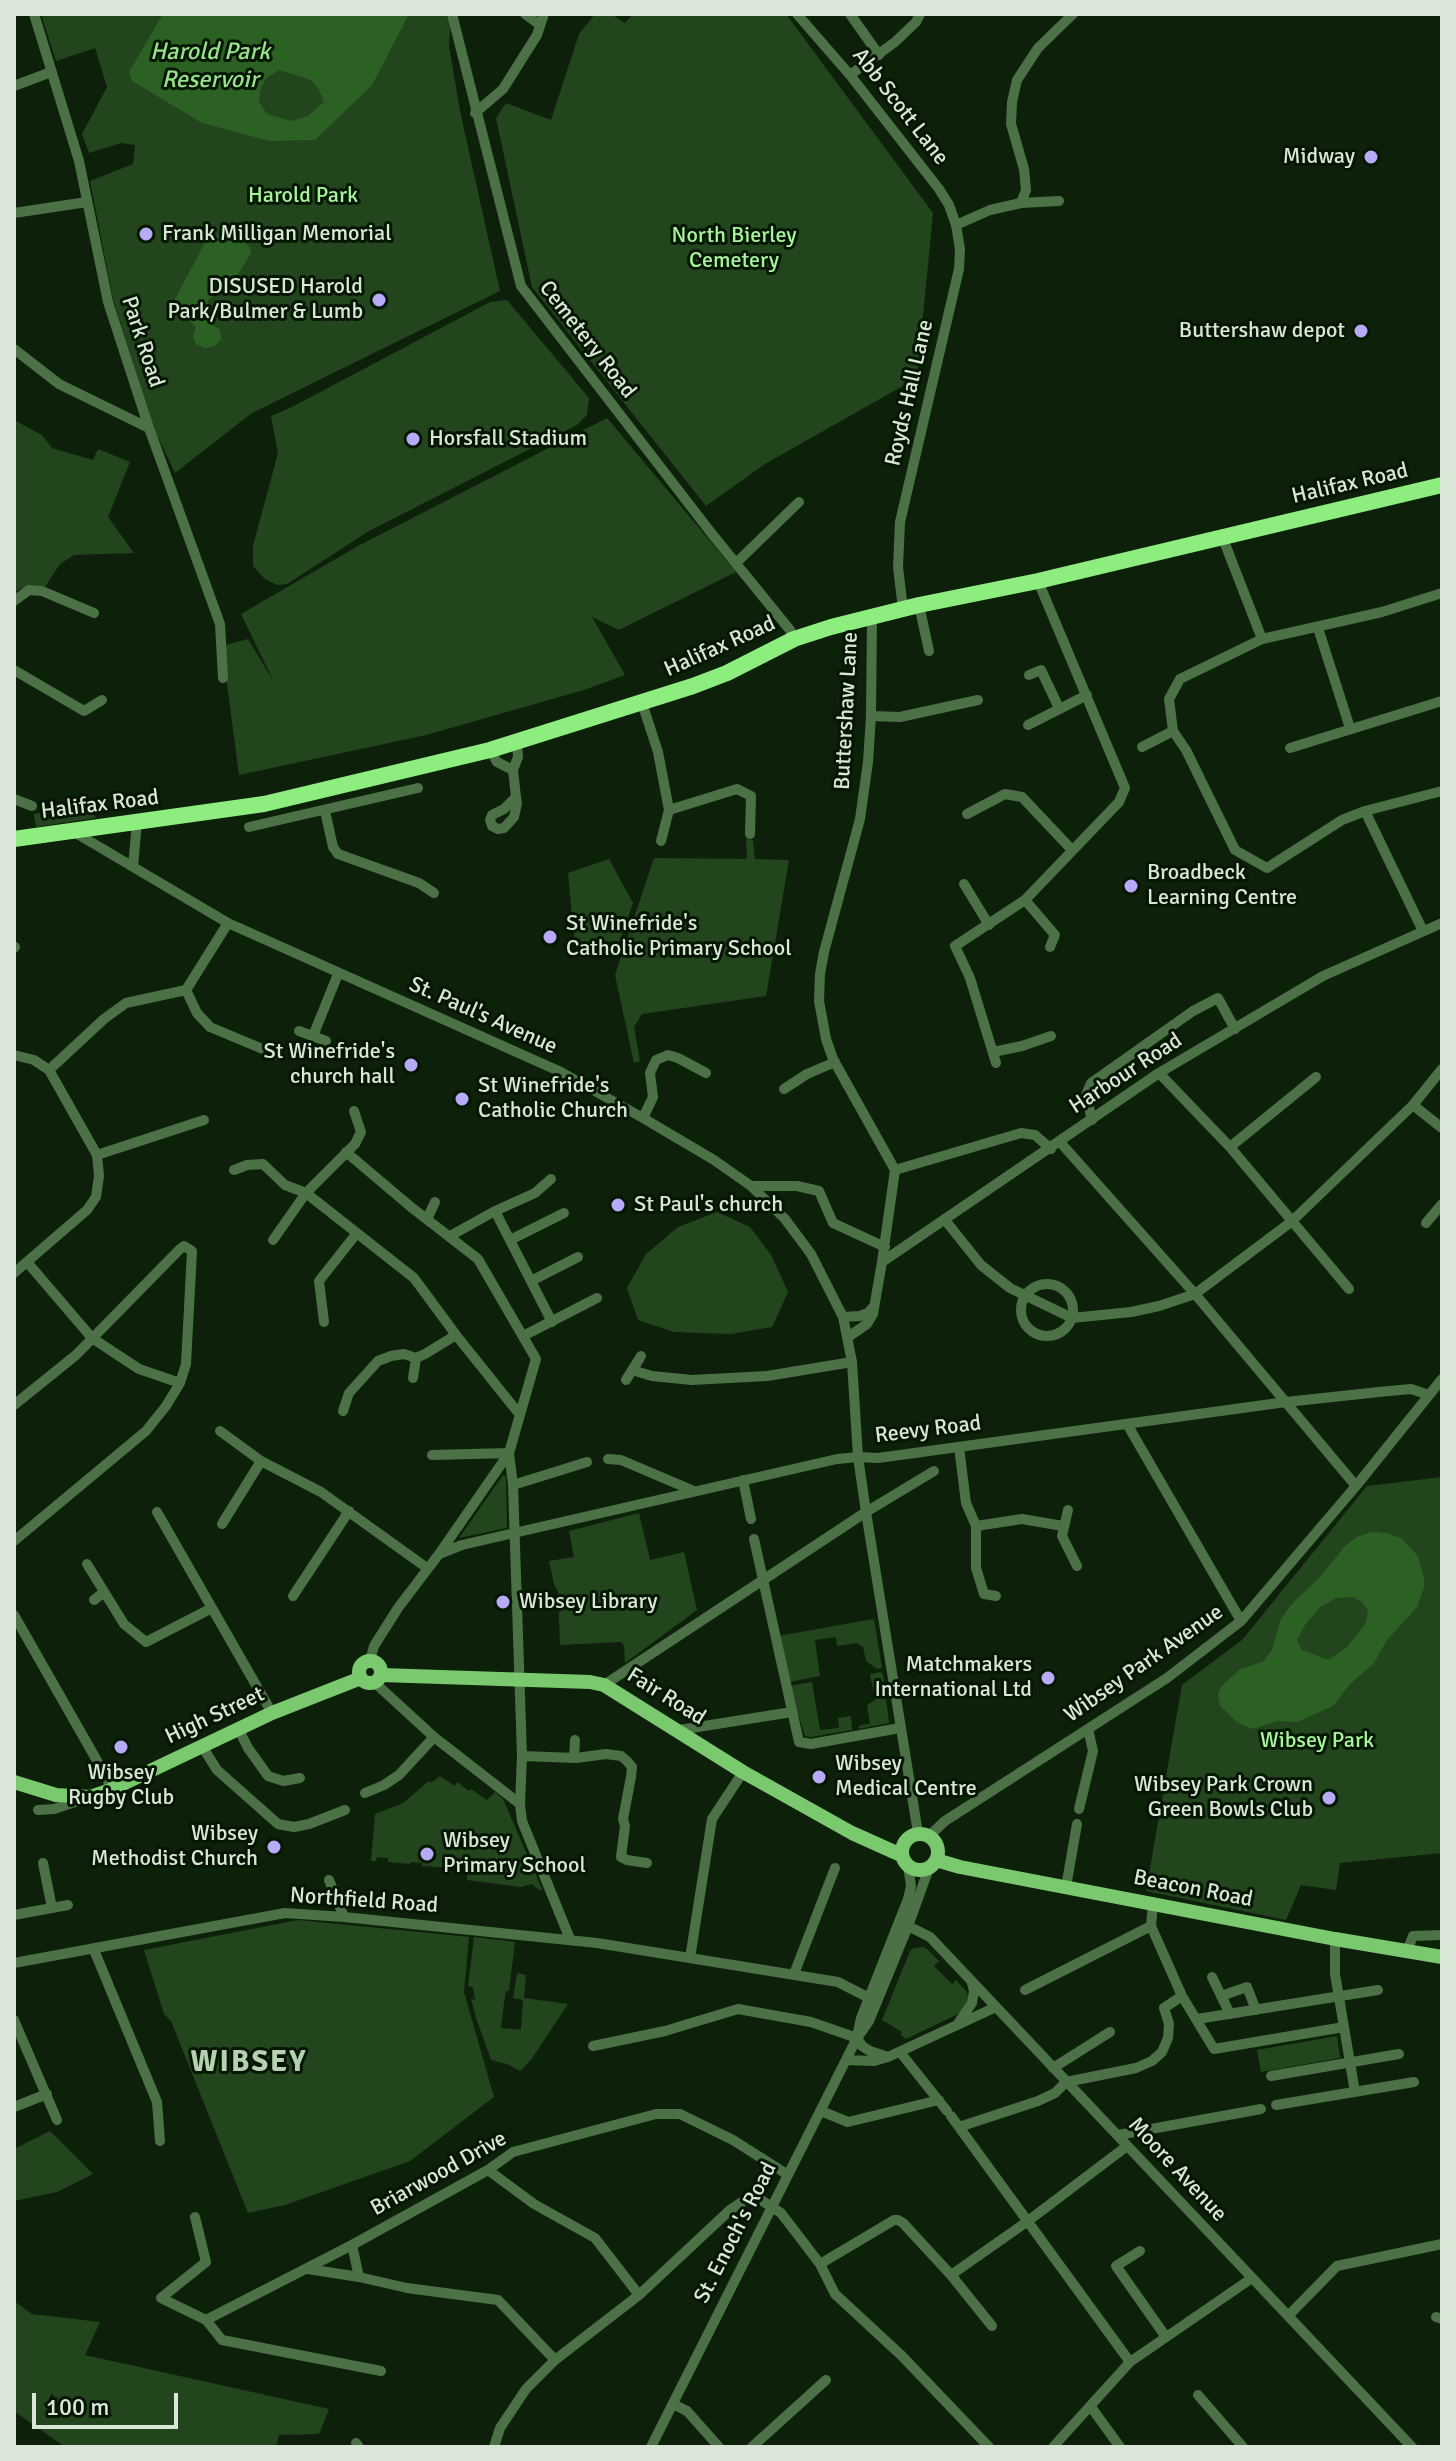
<!DOCTYPE html>
<html>
<head>
<meta charset="utf-8">
<style>
	body { margin:0 }
	#map { position:relative; width:1456px; height:2461px; overflow:hidden; background:#0d200a; font-family:Signika,sans-serif }
	canvas { display:block }
	.frame { position:absolute; inset:0; border:16px solid #dae7d8; pointer-events:none }
	.scale { position:absolute; left:32px; top:2393px; width:146px; height:36px; box-sizing:border-box; border:4px solid #dae7d8; border-top:0; padding-left:10px; font-size:24px; line-height:28px; white-space:nowrap; color:#dae7d8; -webkit-text-stroke:6px #051703; paint-order:stroke }
</style>
</head>
<body>
<div id="map">
<canvas width="1456" height="2461"></canvas>
<div class="frame"></div>
<div class="scale">100 m</div>
</div>
<script>
const g = document.querySelector('canvas').getContext('2d');
g.lineJoin = 'round';
function paint(path, color) { g.fillStyle = color; g.fill(path, 'evenodd'); }
const toPath = rows => new Path2D(rows.map(r => 'M' + r).join(''));
function strokePath(path, color, width, dash) { g.strokeStyle = color; g.lineWidth = width; g.lineCap = dash ? 'butt' : 'round'; g.setLineDash(dash || []); g.stroke(path); }
function write(font, color, halo, rows, align = 'center') {
  g.font = font + ' Signika,sans-serif'; g.lineWidth = 6; g.setLineDash([]); g.textBaseline = 'middle'; g.strokeStyle = halo; g.fillStyle = color; for (const [text, x, y, turn = 0] of rows) {
    g.save(); g.translate(x, y); g.rotate((+turn || 0) * Math.PI / 180); g.textAlign = isNaN(turn) ? turn : align; if (halo) g.strokeText(text, 0, 0); g.fillText(text, 0, 0); g.restore();
  }
}
const green = toPath([
	[41,14,451,14,449,46,460,111,500,291,252,413,175,473,154,429,113,299,90,181,133,164,135,145,121,143,89,153,82,134,107,87,95,48,56,61],
	[595,14,611,14,625,23,633,14,786,14,933,213,917,378,765,464,706,506,532,287,496,118,506,103,551,120,579,34],
	[507,300,589,398,587,415,577,425,369,531,287,584,277,585,265,579,253,566,253,546,278,453,271,416,292,407,490,302],
	[607,418,736,572,619,630,592,617,625,675,584,690,426,735,239,775,222,646,248,639,274,682,241,614,358,546],
	[14,420,42,435,52,448,93,460,98,449,130,462,108,517,134,553,74,555,60,564,45,587,32,585,18,590,14,594],
	[88,806,96,818,36,827,34,814],
	[746,839,753,840,755,859,789,860,766,996,642,1014,634,1027,640,1061,634,1063,615,975,654,858,747,859],
	[609,859,633,903,620,941,580,943,580,939,574,937,568,873],
	[717,1212,750,1227,771,1255,788,1292,772,1327,731,1334,674,1332,638,1320,627,1288,646,1254,678,1227],
	[503,1475,506,1476,507,1528,459,1538],
	[1442,1477,1442,1853,1340,1863,1336,1890,1301,1885,1286,1920,1146,1891,1182,1685,1242,1640,1367,1486],
	[639,1513,650,1560,684,1552,697,1610,625,1663,624,1646,621,1642,560,1645,558,1592,554,1584,549,1561,574,1557,569,1531],
	[874,1619,882,1668,877,1669,866,1661,863,1647,857,1643,837,1646,836,1637,815,1640,820,1676,789,1682,778,1636],
	[880,1672,883,1674,889,1723,858,1729,860,1725,870,1724,867,1705,875,1700,870,1674],
	[812,1682,820,1730,839,1728,838,1718,851,1716,852,1730,811,1737,805,1736,789,1686],
	[440,1776,455,1786,457,1782,469,1791,471,1789,487,1800,495,1792,503,1799,542,1889,539,1890,532,1884,521,1887,467,1880,467,1869,422,1866,422,1863,411,1862,410,1864,388,1862,388,1858,377,1857,376,1861,371,1861,375,1814,403,1803,429,1781,431,1783],
	[298,1920,469,1937,464,1992,494,2097,410,2161,285,2205,248,2213,171,2021,164,2014,144,1950],
	[474,1937,515,1942,509,1991,506,1991,504,2003,501,2028,521,2030,523,2000,513,1998,517,1973,526,1975,524,1998,568,2004,531,2060,520,2071,507,2064,491,2060,476,2018,471,1999,475,2000,473,1987,468,1986],
	[923,1947,927,1949,939,1961,934,1966,952,1984,956,1980,967,1992,968,1997,966,2007,958,2014,906,2039,901,2035,902,2032,882,2020,910,1951,914,1948],
	[1337,2036,1340,2058,1261,2072,1257,2050],
	[50,2131,93,2174,57,2192,14,2201,14,2149],
	[14,2301,32,2314,100,2322,85,2355,329,2409,319,2434,279,2435,276,2447,65,2447,14,2411]
]);
const water = toPath([
	[163,14,409,14,372,85,315,140,270,141,202,123,132,81,129,72],
	[279,70,311,80,318,88,324,102,308,116,291,121,267,114,259,102,260,91,265,79],
	[232,234,249,246,251,253,235,279,208,300,207,316,212,324,220,330,221,339,215,346,205,348,196,344,193,338,196,327,191,322,174,314,173,303,208,237],
	[1372,1532,1386,1533,1401,1538,1418,1556,1424,1578,1424,1587,1417,1607,1387,1640,1374,1663,1350,1684,1333,1706,1297,1722,1277,1721,1253,1729,1238,1723,1220,1706,1218,1695,1221,1687,1239,1670,1264,1661,1272,1650,1280,1621,1291,1605,1321,1576,1345,1546,1357,1537],
	[1353,1597,1362,1602,1368,1610,1366,1623,1346,1648,1328,1660,1302,1650,1297,1640,1305,1625,1320,1607,1336,1598]
]);
const minor = toPath([
	[34,14,79,161,108,302,149,428,220,624,223,678],
	[452,14,521,286,712,534,790,630,794,639],
	[525,14,540,25],
	[797,14,850,75,939,189,949,205,956,225,960,249,959,269,900,522,898,567,903,609],
	[850,14,879,55],
	[850,75,895,42,916,22,920,14],
	[14,86,51,72],
	[475,113,503,89,537,35,544,14],
	[1021,203,1026,190,1024,169,1011,124,1012,102,1017,80,1038,48,1073,14],
	[14,213,87,202],
	[956,225,990,210,1021,203,1059,201],
	[14,349,59,384,149,428],
	[1222,536,1262,639],
	[736,563,799,502],
	[1442,593,1382,612,1262,639,1180,679,1169,699,1173,731,1186,750,1235,850,1267,868,1342,820,1365,811,1442,791],
	[14,601,29,590,42,591,94,613],
	[919,605,929,651],
	[872,617,871,716,868,762,860,819,824,952,820,974,819,1001,826,1039,833,1059,895,1170,882,1262],
	[1318,628,1350,728],
	[14,670,84,711,102,700],
	[1029,675,1041,670,1059,708],
	[642,703,658,752,669,810,661,841],
	[871,716,900,717,978,700],
	[1028,725,1087,695],
	[1142,747,1173,731],
	[1290,748,1442,701],
	[490,750,497,762,513,770],
	[516,797,504,809,492,815,490,820,492,826,498,829,504,828,514,817,517,803,516,797,513,770,518,757,517,743],
	[14,799,32,806],
	[669,810,737,789,751,796,750,834],
	[325,811,333,847,338,854,419,883,434,893],
	[1365,811,1423,931],
	[967,814,1005,794,1022,797,1072,850],
	[249,827,418,788],
	[74,832,228,923,561,1072,643,1118,714,1160,751,1186,785,1219,811,1254,843,1317,852,1362,858,1457,866,1512,918,1833],
	[133,867,137,822],
	[964,884,989,925],
	[1025,900,1055,935,1050,947],
	[228,923,186,990,197,1013,210,1027,277,1055],
	[14,948,15,947],
	[299,1031,326,1041],
	[313,1036,338,974],
	[993,1052,1022,1046,1051,1036],
	[14,1055,34,1060,49,1070,97,1155,99,1176,96,1197,87,1210,14,1273],
	[996,1063,970,978,955,946,1025,900,1119,802,1125,788,1038,581],
	[49,1070,104,1019,126,1003,186,990],
	[1159,1073,1230,1147,1349,1289],
	[784,1089,807,1074,835,1062],
	[1413,1105,1442,1128],
	[643,1118,653,1097,650,1073,656,1060,668,1055,678,1058,706,1073],
	[1092,1120,1086,1095,1091,1083,1193,1011,1218,998,1235,1029],
	[1060,1142,1195,1294,1356,1486],
	[1230,1147,1316,1077],
	[346,1152,411,1207,478,1259,536,1359,509,1453,439,1554,398,1608,374,1646,370,1660],
	[97,1155,204,1120],
	[234,1170,247,1165,263,1164,285,1185,306,1193,414,1278,456,1335,520,1415],
	[895,1170,1021,1133,1035,1135,1051,1149],
	[751,1186,797,1186,819,1191,833,1223,885,1247],
	[495,1211,552,1322],
	[427,1219,435,1202],
	[945,1220,981,1265,1010,1288,1072,1318,1131,1312,1159,1306,1195,1294,1291,1222,1413,1105,1442,1069],
	[1426,1223,1442,1204],
	[450,1236,495,1211,535,1193,551,1179],
	[273,1240,306,1193,355,1144,361,1132,354,1111],
	[510,1240,564,1213],
	[27,1262,92,1338,139,1369,180,1383],
	[531,1281,578,1257],
	'1021 1310a26 26 0 1 1 52 0a26 26 0 1 1-52 0Z',
	[843,1317,860,1316,868,1313,874,1306],
	[324,1322,319,1281,357,1233],
	[523,1336,597,1298],
	[848,1337,867,1324,873,1314,882,1262,1159,1073,1323,976,1442,923],
	[632,1370,652,1376,692,1380,767,1376,852,1362],
	[413,1378,416,1358],
	[626,1380,641,1356],
	[14,1405,76,1355,180,1249,184,1246,192,1251,186,1364,180,1383,166,1406,146,1431,14,1541],
	[343,1411,349,1393,378,1361,391,1356,404,1354,416,1358,425,1354,456,1335],
	[1127,1424,1241,1621],
	[220,1431,261,1461,321,1492,427,1568],
	[959,1447,966,1503,976,1526,976,1568,984,1594,996,1596],
	[432,1455,509,1453,513,1485,522,1756,520,1804,522,1821,570,1939],
	[608,1459,621,1460,694,1491],
	[743,1480,751,1519],
	[513,1485,587,1462],
	[1068,1510,1062,1536,1077,1566],
	[157,1512,272,1713],
	[222,1524,261,1461],
	[976,1526,1022,1519,1063,1526],
	[754,1539,799,1742,811,1744,900,1728],
	[439,1554,462,1545,514,1533,837,1459,858,1457,878,1458,1286,1402,1379,1392,1411,1389,1429,1395],
	[87,1564,124,1624,146,1642,212,1608],
	[293,1596,349,1511],
	[94,1600,104,1592],
	[14,1615,108,1780,110,1790],
	[374,1682,434,1737,520,1804],
	[604,1685,866,1512,934,1471],
	[239,1730,248,1748,268,1776,283,1781,300,1778],
	[679,1730,792,1712],
	[202,1746,217,1770,278,1824,294,1827,309,1824,345,1810],
	[522,1756,576,1758,606,1754,621,1756,627,1761,632,1767,631,1777,623,1819,625,1826,621,1857,627,1860,647,1863],
	[574,1758,575,1740],
	[365,1793,384,1785,399,1775,434,1737],
	[1079,1809,1093,1751,1088,1729],
	[38,1810,54,1809,84,1799],
	[929,1836,945,1821,1167,1678,1241,1621,1356,1486,1442,1379],
	[43,1863,52,1908],
	[329,1880,344,1917],
	[1066,1887,1077,1824],
	[14,1915,68,1905],
	[908,1926,930,1937,1412,2447],
	[1151,1926,1182,1996,1214,2049,1344,2027],
	[1335,1939,1335,1974,1355,2092],
	[94,1950,157,2102,160,2141],
	[1407,1951,1413,1936,1442,1935],
	[690,1958,712,1819,743,1772],
	[14,1963,285,1913,344,1917,597,1943,838,1982,877,2002],
	[794,1974,835,1868],
	[1212,1977,1230,2014],
	[1025,1990,1151,1926,1153,1904],
	[1221,1996,1247,1987,1256,2010],
	[1197,2019,1378,1990],
	[14,2020,57,2120],
	[959,2022,972,2003,974,1991,972,1983],
	[858,2032,861,2018,908,1899,911,1886,908,1866],
	[857,2038,862,2046,870,2051,888,2057],
	[593,2046,665,2031,738,2009,811,2022,857,2038],
	[900,2052,947,2111],
	[846,2060,874,2061,888,2057,996,2007],
	[1053,2068,1110,2032],
	[1271,2076,1399,2054],
	[1276,2105,1414,2082],
	[14,2107,47,2094],
	[821,2111,848,2122,939,2100],
	[951,2116,1130,2362],
	[959,2127,1038,2101,1055,2093,1066,2082,1136,2068,1152,2061,1162,2052,1168,2038,1169,2024,1164,2008,1182,1996],
	[1118,2135,1261,2109],
	[488,2170,534,2204,595,2238,639,2295],
	[195,2217,206,2262,161,2298,206,2320,222,2340,381,2371],
	[352,2245,359,2277],
	[1140,2251,1116,2266,1166,2337],
	[820,2264,894,2220,898,2220,903,2223,951,2275,992,2326],
	[308,2269,359,2277,407,2288,498,2300,555,2360],
	[951,2275,1028,2221,1127,2146],
	[1288,2316,1337,2266,1442,2244],
	[1436,2317,1442,2319],
	[206,2320,352,2245,488,2170,513,2152,656,2114,680,2114,733,2140,788,2175],
	[1198,2395,1243,2447],
	[673,2404,687,2411,719,2447],
	[1091,2407,1120,2447],
	[356,2443,359,2447],
	[494,2447,500,2428,526,2389,555,2360,639,2295,730,2210,745,2200,761,2200,781,2213,820,2264,835,2294,902,2356,989,2447],
	[651,2447,857,2038,869,2021,908,1926,929,1868],
	[752,2447,826,2380],
	[1053,2447,1130,2362,1252,2278]
]);
const major = toPath([
	'359 1672a11 11 0 1 1 22 0a11 11 0 1 1-22 0Z',
	[381,1675,590,1682,604,1685,743,1772,852,1833,901,1855],
	[14,1782,56,1795,90,1797,110,1790,272,1713,361,1678],
	'902 1852a18 18 0 1 1 36 0a18 18 0 1 1-36 0Z',
	[936,1860,960,1867,1335,1939,1442,1957]
]);
const highway = toPath([
	[14,839,264,804,490,750,693,686,727,673,794,639,831,627,919,605,1038,581,1442,485]
]);
const markers = [
	[1371,157,8,"#b7abf7"],
	[146,234,8,"#b7abf7"],
	[379,300,8,"#b7abf7"],
	[1361,331,8,"#b7abf7"],
	[413,439,8,"#b7abf7"],
	[1131,886,8,"#b7abf7"],
	[550,937,8,"#b7abf7"],
	[411,1065,8,"#b7abf7"],
	[462,1099,8,"#b7abf7"],
	[618,1205,8,"#b7abf7"],
	[503,1602,8,"#b7abf7"],
	[1048,1678,8,"#b7abf7"],
	[121,1747,8,"#b7abf7"],
	[819,1777,8,"#b7abf7"],
	[1329,1798,8,"#b7abf7"],
	[274,1847,8,"#b7abf7"],
	[427,1854,8,"#b7abf7"]
];
const streetNames = [
	["Abb Scott Lane",900,107,52],
	["Cemetery Road",587,340,52],
	["Park Road",142,342,72],
	["Royds Hall Lane",910,393,-77],
	["Halifax Road",1350,484,-13],
	["Halifax Road",720,647,-24],
	["Buttershaw Lane",847,711,-87],
	["Halifax Road",100,805,-7],
	["St. Paul's Avenue",483,1016,24],
	["Harbour Road",1126,1074,-33],
	["Reevy Road",928,1430,-7],
	["Wibsey Park Avenue",1144,1664,-35],
	["Fair Road",666,1697,32],
	["High Street",215,1716,-25],
	["Beacon Road",1193,1889,11],
	["Northfield Road",364,1901,4],
	["Moore Avenue",1177,2170,47],
	["Briarwood Drive",439,2174,-29],
	["St. Enoch's Road",736,2233,-63]
];
const poiNames = [
	["Midway",1355,157,"right"],
	["Frank Milligan Memorial",162,234],
	["DISUSED Harold",363,287,"right"],
	["Park/Bulmer & Lumb",363,312,"right"],
	["Buttershaw depot",1345,331,"right"],
	["Horsfall Stadium",429,439],
	["Broadbeck",1147,873],
	["Learning Centre",1147,898],
	["St Winefride's",566,924],
	["Catholic Primary School",566,949],
	["St Winefride's",395,1052,"right"],
	["church hall",395,1077,"right"],
	["St Winefride's",478,1086],
	["Catholic Church",478,1111],
	["St Paul's church",634,1205],
	["Wibsey Library",519,1602],
	["Matchmakers",1032,1665,"right"],
	["International Ltd",1032,1690,"right"],
	["Wibsey",835,1764],
	["Medical Centre",835,1789],
	["Wibsey",121,1773,"center"],
	["Rugby Club",121,1798,"center"],
	["Wibsey Park Crown",1313,1785,"right"],
	["Green Bowls Club",1313,1810,"right"],
	["Wibsey",258,1834,"right"],
	["Methodist Church",258,1859,"right"],
	["Wibsey",443,1841],
	["Primary School",443,1866]
];
const parkNames = [
	["Harold Park",303,196],
	["North Bierley",734,236],
	["Cemetery",734,261],
	["Wibsey Park",1317,1741]
];
const waterNames = [
	["Harold Park",210,53],
	["Reservoir",210,81]
];
const districtNames = [
	["WIBSEY",249,2063]
];
paint(green, '#23451e');
paint(water, '#2b6223');
strokePath(minor, '#4c7147', 10);
strokePath(major, '#7bc96f', 14);
strokePath(highway, '#8eed7f', 16);
for (const [x, y, r, color] of markers) { const dot = new Path2D(); dot.arc(x, y, r, 0, 2 * Math.PI); g.fillStyle = color; g.fill(dot); strokePath(dot, '#051703', 3); }
write('22px', '#dae7d8', '#051703', streetNames);
write('22px', '#dae7d8', '#051703', poiNames, 'left');
write('22px', '#a7f59b', '#051703', parkNames);
write('italic 24px', '#96e38a', '#051703', waterNames);
g.letterSpacing = '2px';
write('bold 30px', '#b6d0b2', '#051703', districtNames);
g.letterSpacing = '0px';
</script>
</body>
</html>
